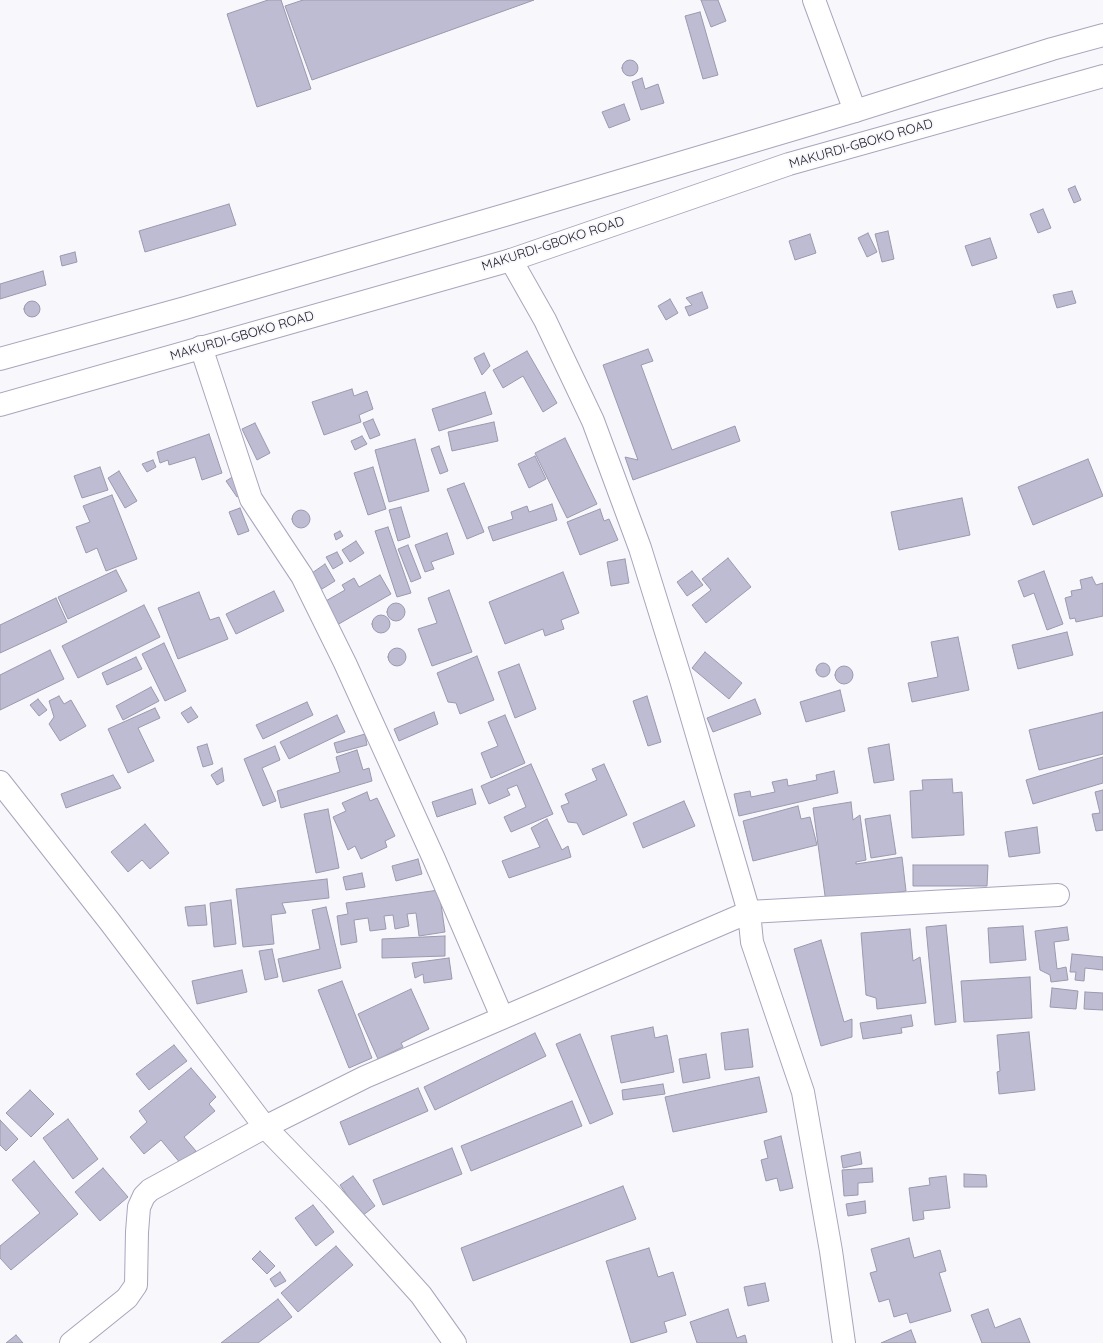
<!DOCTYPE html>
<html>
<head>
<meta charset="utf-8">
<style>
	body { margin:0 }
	canvas { display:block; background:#f7f7fc }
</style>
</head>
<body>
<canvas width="1103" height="1343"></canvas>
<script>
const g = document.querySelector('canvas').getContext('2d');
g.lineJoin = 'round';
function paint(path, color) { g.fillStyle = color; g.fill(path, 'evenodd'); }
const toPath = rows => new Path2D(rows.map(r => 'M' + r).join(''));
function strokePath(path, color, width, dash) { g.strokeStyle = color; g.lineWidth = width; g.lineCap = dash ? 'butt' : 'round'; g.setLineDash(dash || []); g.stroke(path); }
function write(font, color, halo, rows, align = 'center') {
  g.font = font + ' Quicksand,sans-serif'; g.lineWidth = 3.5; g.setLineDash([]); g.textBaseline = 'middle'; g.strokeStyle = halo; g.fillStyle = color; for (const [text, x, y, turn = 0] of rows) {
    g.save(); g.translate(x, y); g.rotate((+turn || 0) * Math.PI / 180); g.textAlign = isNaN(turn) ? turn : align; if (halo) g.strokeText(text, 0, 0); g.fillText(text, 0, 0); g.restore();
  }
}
const building = toPath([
	[268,0,281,0,311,89,257,107,227,14,268,0],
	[303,0,534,0,312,80,285,6,303,0],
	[701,0,718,0,726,21,711,27,701,0],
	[700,12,718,75,703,79,685,16,700,12],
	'622 68a8 8 0 1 1 16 0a8 8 0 1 1-16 0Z',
	[642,78,645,89,658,84,664,103,641,110,632,82,642,78],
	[624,104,630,120,609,128,602,112,624,104],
	[1075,186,1081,200,1074,203,1068,189,1075,186],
	[229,204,236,225,145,252,139,231,229,204],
	[1043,209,1051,228,1038,233,1030,214,1043,209],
	[888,231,894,259,882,262,875,234,888,231],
	[868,233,877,252,867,257,858,238,868,233],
	[810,234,816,253,795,260,789,241,810,234],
	[990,238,997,258,972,266,965,246,990,238],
	[75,252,77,262,62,266,60,256,75,252],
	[43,271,46,285,0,299,0,284,43,271],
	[1072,291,1076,303,1057,308,1053,295,1072,291],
	[702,292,708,308,689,316,685,307,692,305,686,298,702,292],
	[670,299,678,313,666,320,658,306,670,299],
	'24 309a8 8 0 1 1 16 0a8 8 0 1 1-16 0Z',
	[648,349,653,361,641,365,672,450,735,426,740,441,633,480,625,457,638,460,603,365,648,349],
	[527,351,557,403,543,412,523,376,503,388,493,370,527,351],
	[484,353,490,366,482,375,474,358,484,353],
	[352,389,354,396,367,391,373,409,359,415,361,422,324,435,312,402,352,389],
	[485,392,492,414,439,431,432,409,485,392],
	[373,419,380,435,370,439,363,423,373,419],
	[494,422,498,441,452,451,448,432,494,422],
	[255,423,270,453,257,460,242,429,255,423],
	[209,434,222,473,202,480,195,457,169,465,168,460,160,463,157,452,209,434],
	[362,436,367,444,355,450,351,441,362,436],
	[565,438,597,504,567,518,535,453,565,438],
	[415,439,429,491,389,502,375,450,415,439],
	[439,446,448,471,440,474,431,449,439,446],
	[535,456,546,479,529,488,518,464,535,456],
	[1088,459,1103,496,1033,525,1018,487,1088,459],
	[153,460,156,467,147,472,142,464,153,460],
	[100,467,108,490,82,498,74,476,100,467],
	[373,467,386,509,368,515,354,473,373,467],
	[119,471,137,501,125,508,108,478,119,471],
	[234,476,245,492,237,497,226,481,234,476],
	[464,483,484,532,467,539,447,489,464,483],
	[112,495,137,559,106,571,97,548,86,553,76,527,90,522,83,506,112,495],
	[962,498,970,535,899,550,891,512,962,498],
	[552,504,557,520,493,541,488,527,513,519,511,512,527,506,529,512,552,504],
	[401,507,410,537,398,541,389,510,401,507],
	[240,508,249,531,238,535,229,512,240,508],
	[600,509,604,521,609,519,618,540,580,555,567,522,600,509],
	'292 519a9 9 0 1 1 18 0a9 9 0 1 1-18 0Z',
	[388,527,411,593,397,597,375,531,388,527],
	[340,531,343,536,336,540,334,534,340,531],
	[447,533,454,554,431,562,434,569,425,572,415,545,447,533],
	[356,541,364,553,350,562,342,550,356,541],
	[408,545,421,578,411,582,398,549,408,545],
	[337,552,343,563,333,569,326,557,337,552],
	[728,558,751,587,706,623,692,605,711,590,702,579,728,558],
	[625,559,629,583,611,586,607,562,625,559],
	[325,564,335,581,322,589,312,573,325,564],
	[116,570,127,591,68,619,58,597,116,570],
	[692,571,703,585,687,596,677,582,692,571],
	[1044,571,1063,624,1047,630,1034,593,1024,597,1018,581,1044,571],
	[563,572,579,613,561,620,564,629,545,636,543,629,505,644,489,602,563,572],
	[380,575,391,594,337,625,324,602,345,590,342,585,354,578,359,587,380,575],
	[1092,577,1096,585,1103,583,1103,616,1076,622,1075,618,1070,619,1065,598,1072,596,1071,591,1082,589,1080,580,1092,577],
	[449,590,472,652,432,666,418,629,437,623,428,598,449,590],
	[274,591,284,611,236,634,226,614,274,591],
	[199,592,210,620,219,617,228,639,178,659,158,608,199,592],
	[56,598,67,622,0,653,0,625,56,598],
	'387 612a9 9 0 1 1 18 0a9 9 0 1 1-18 0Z',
	[144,605,160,637,78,678,62,646,144,605],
	'372 624a9 9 0 1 1 18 0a9 9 0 1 1-18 0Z',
	[1067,632,1073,655,1018,669,1012,645,1067,632],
	[958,637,969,690,912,702,908,683,938,677,931,642,958,637],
	[164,643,186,691,165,701,142,654,164,643],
	'388 657a9 9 0 1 1 18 0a9 9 0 1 1-18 0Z',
	[50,650,64,679,0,710,0,675,50,650],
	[705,652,742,683,729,699,692,668,705,652],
	[477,656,494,700,460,714,456,703,448,702,437,673,477,656],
	[136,657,142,669,107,685,102,673,136,657],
	'816 670a7 7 0 1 1 14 0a7 7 0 1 1-14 0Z',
	[519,664,536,709,515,718,498,672,519,664],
	'835 675a9 9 0 1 1 18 0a9 9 0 1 1-18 0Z',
	[151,687,159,701,123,720,116,706,151,687],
	[840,690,845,711,806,722,800,702,840,690],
	[59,696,64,704,71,700,86,726,60,741,49,724,54,717,49,701,59,696],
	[647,696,661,742,648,746,633,701,647,696],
	[38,699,47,710,39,716,30,705,38,699],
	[755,699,761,714,713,732,707,718,755,699],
	[307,702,313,715,263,739,256,725,307,702],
	[191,707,198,717,188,723,181,713,191,707],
	[155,708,160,718,138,728,154,761,128,773,108,729,155,708],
	[434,712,438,724,399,741,394,729,434,712],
	[1103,712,1103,754,1039,770,1029,730,1103,712],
	[337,715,345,732,289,759,280,742,337,715],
	[505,715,525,763,491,778,481,753,498,746,488,722,505,715],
	[365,734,367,745,337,753,334,743,365,734],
	[207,744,213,764,203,767,197,747,207,744],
	[889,744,894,780,874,783,868,748,889,744],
	[275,746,280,760,262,768,276,801,263,806,244,759,275,746],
	[357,750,363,770,369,768,372,781,281,808,277,791,340,772,336,757,357,750],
	[1103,757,1103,783,1033,804,1026,780,1103,757],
	[531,764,553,814,511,832,504,817,526,807,517,785,507,789,510,795,489,804,481,786,531,764],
	[604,764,627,815,583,835,577,823,568,822,561,806,569,803,565,794,597,780,592,769,604,764],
	[222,768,224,781,217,785,211,775,222,768],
	[834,771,838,793,739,816,734,794,750,791,751,797,775,792,772,782,787,779,788,786,817,780,816,775,834,771],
	[113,775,121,788,66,808,61,794,113,775],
	[952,779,953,793,962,792,964,835,912,838,910,791,923,790,922,780,952,779],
	[472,789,476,804,437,817,432,802,472,789],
	[1103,790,1103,830,1096,831,1092,814,1100,813,1095,792,1103,790],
	[367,792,370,801,377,798,395,836,385,841,387,847,361,859,355,846,348,850,333,817,346,811,342,803,367,792],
	[684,801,695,826,643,848,633,823,684,801],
	[851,802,853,820,860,815,866,860,856,862,856,864,902,857,906,891,826,903,813,808,851,802],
	[798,806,801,819,810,817,817,845,753,861,743,821,798,806],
	[328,809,339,868,316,873,304,814,328,809],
	[890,815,896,854,871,858,865,819,890,815],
	[547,819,562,850,568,846,571,857,509,878,502,861,540,847,531,828,547,819],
	[145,824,169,853,150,869,142,860,128,872,111,852,145,824],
	[1037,827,1040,853,1009,857,1005,832,1037,827],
	[418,859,422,874,396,881,392,866,418,859],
	[913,865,988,865,987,886,913,886,913,865],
	[362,873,365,887,346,890,343,877,362,873],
	[327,879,329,898,282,903,286,913,271,915,274,944,243,947,236,889,327,879],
	[439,890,445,932,419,936,416,913,407,914,409,926,395,929,393,915,384,916,386,929,370,931,368,918,354,920,357,942,341,945,337,916,348,914,346,903,439,890],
	[231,900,236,944,214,947,210,903,231,900],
	[205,905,207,925,188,926,185,907,205,905],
	[326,907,341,968,283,982,278,959,320,949,312,910,326,907],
	[946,925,956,1022,935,1025,926,927,946,925],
	[1023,926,1026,960,990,963,988,928,1023,926],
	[1067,927,1069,940,1054,942,1057,969,1066,967,1068,980,1051,982,1050,975,1040,970,1035,931,1067,927],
	[910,929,913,961,920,957,926,1003,877,1009,876,998,866,995,861,933,910,929],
	[445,936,445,956,382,958,382,939,445,936],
	[821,940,844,1022,852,1019,852,1037,821,1046,794,949,821,940],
	[272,949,278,977,265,980,259,951,272,949],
	[1072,954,1103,957,1103,970,1085,968,1084,981,1075,980,1076,972,1070,972,1072,954],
	[449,958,452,979,424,983,423,974,415,978,412,963,449,958],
	[242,970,247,992,197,1004,192,981,242,970],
	[1030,977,1032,1018,964,1022,961,981,1030,977],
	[342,981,372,1058,349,1068,318,990,342,981],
	[1052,988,1078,991,1076,1009,1050,1007,1052,988],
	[411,989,429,1029,401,1043,403,1047,378,1059,358,1014,411,989],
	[1085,992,1103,993,1103,1010,1084,1009,1085,992],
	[911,1015,913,1026,901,1028,902,1033,863,1039,860,1023,911,1015],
	[653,1027,655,1038,667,1035,674,1072,621,1083,611,1036,653,1027],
	[748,1029,753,1067,725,1070,721,1033,748,1029],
	[1029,1032,1035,1090,999,1094,997,1072,1000,1071,997,1035,1029,1032],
	[535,1033,546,1056,435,1110,424,1087,535,1033],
	[580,1034,613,1114,590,1124,556,1044,580,1034],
	[174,1045,187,1061,149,1090,136,1074,174,1045],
	[706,1054,710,1078,683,1083,679,1059,706,1054],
	[191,1068,216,1097,209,1104,215,1111,184,1137,196,1151,181,1164,161,1140,144,1154,130,1137,147,1122,139,1111,191,1068],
	[759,1077,767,1112,673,1132,665,1097,759,1077],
	[663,1084,665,1094,623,1100,622,1090,663,1084],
	[418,1088,428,1111,349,1145,340,1122,418,1088],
	[30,1090,54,1114,31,1137,6,1113,30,1090],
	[572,1101,582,1126,471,1171,461,1146,572,1101],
	[68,1119,98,1159,73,1179,43,1138,68,1119],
	[0,1120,18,1139,6,1151,0,1145,0,1120],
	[781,1136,793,1188,780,1191,777,1178,766,1181,761,1160,768,1158,764,1141,781,1136],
	[452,1148,462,1174,383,1205,373,1180,452,1148],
	[860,1152,862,1164,843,1168,841,1156,860,1152],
	[34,1161,78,1214,11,1270,0,1258,0,1246,40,1213,12,1180,34,1161],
	[103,1168,128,1197,100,1221,75,1192,103,1168],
	[872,1168,873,1182,858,1183,858,1195,844,1196,842,1170,872,1168],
	[964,1174,986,1175,987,1187,964,1187,964,1174],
	[353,1176,375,1206,362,1216,340,1185,353,1176],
	[946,1176,950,1208,923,1211,924,1219,913,1221,909,1188,930,1185,929,1178,946,1176],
	[623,1186,636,1219,473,1281,461,1248,623,1186],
	[865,1201,866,1213,848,1216,846,1204,865,1201],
	[313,1205,334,1232,316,1246,295,1218,313,1205],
	[909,1238,914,1258,940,1250,946,1271,939,1273,951,1311,910,1323,907,1313,894,1317,889,1299,879,1302,870,1273,877,1271,871,1249,909,1238],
	[336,1246,353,1265,298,1312,281,1293,336,1246],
	[649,1248,658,1277,673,1272,686,1315,664,1322,667,1332,631,1343,606,1261,649,1248],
	[260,1251,275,1266,267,1274,252,1259,260,1251],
	[280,1272,286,1281,275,1287,270,1279,280,1272],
	[765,1283,769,1301,748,1306,744,1287,765,1283],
	[278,1299,292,1317,258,1343,221,1343,278,1299],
	[728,1309,737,1338,745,1335,747,1343,697,1343,690,1322,728,1309],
	[988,1309,995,1328,1020,1318,1030,1343,982,1343,971,1315,988,1309],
	[911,1330,916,1343,881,1343,911,1330],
	[16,1335,23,1343,6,1343,16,1335]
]);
const street = toPath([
	[814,0,855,111],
	[511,260,545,320,593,421,640,548,681,680,749,912,752,942,803,1092,831,1251,844,1343],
	[201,347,251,499,302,576,345,663,434,859,502,1017],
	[0,782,110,922,265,1127,333,1197,421,1295,455,1343],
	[71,1343,127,1298,136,1285,137,1232,139,1207,144,1196,150,1190,265,1127,365,1077,749,912,1058,895]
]);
const primary = toPath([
	[0,359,185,308,505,215,855,111,1052,49,1103,35],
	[0,405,511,260,789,164,1103,76]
]);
const streetNames = [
	["MAKURDI-GBOKO ROAD",861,144,-16],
	["MAKURDI-GBOKO ROAD",553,244,-18],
	["MAKURDI-GBOKO ROAD",242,336,-16]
];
paint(building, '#bebcd2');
strokePath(building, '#9b99ae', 1);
strokePath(street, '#a8a6bc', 24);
strokePath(primary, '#a8a6bc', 24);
strokePath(street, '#fff', 22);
strokePath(primary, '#fff', 22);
write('13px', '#23222a', '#f7f7fc', streetNames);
</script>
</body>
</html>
